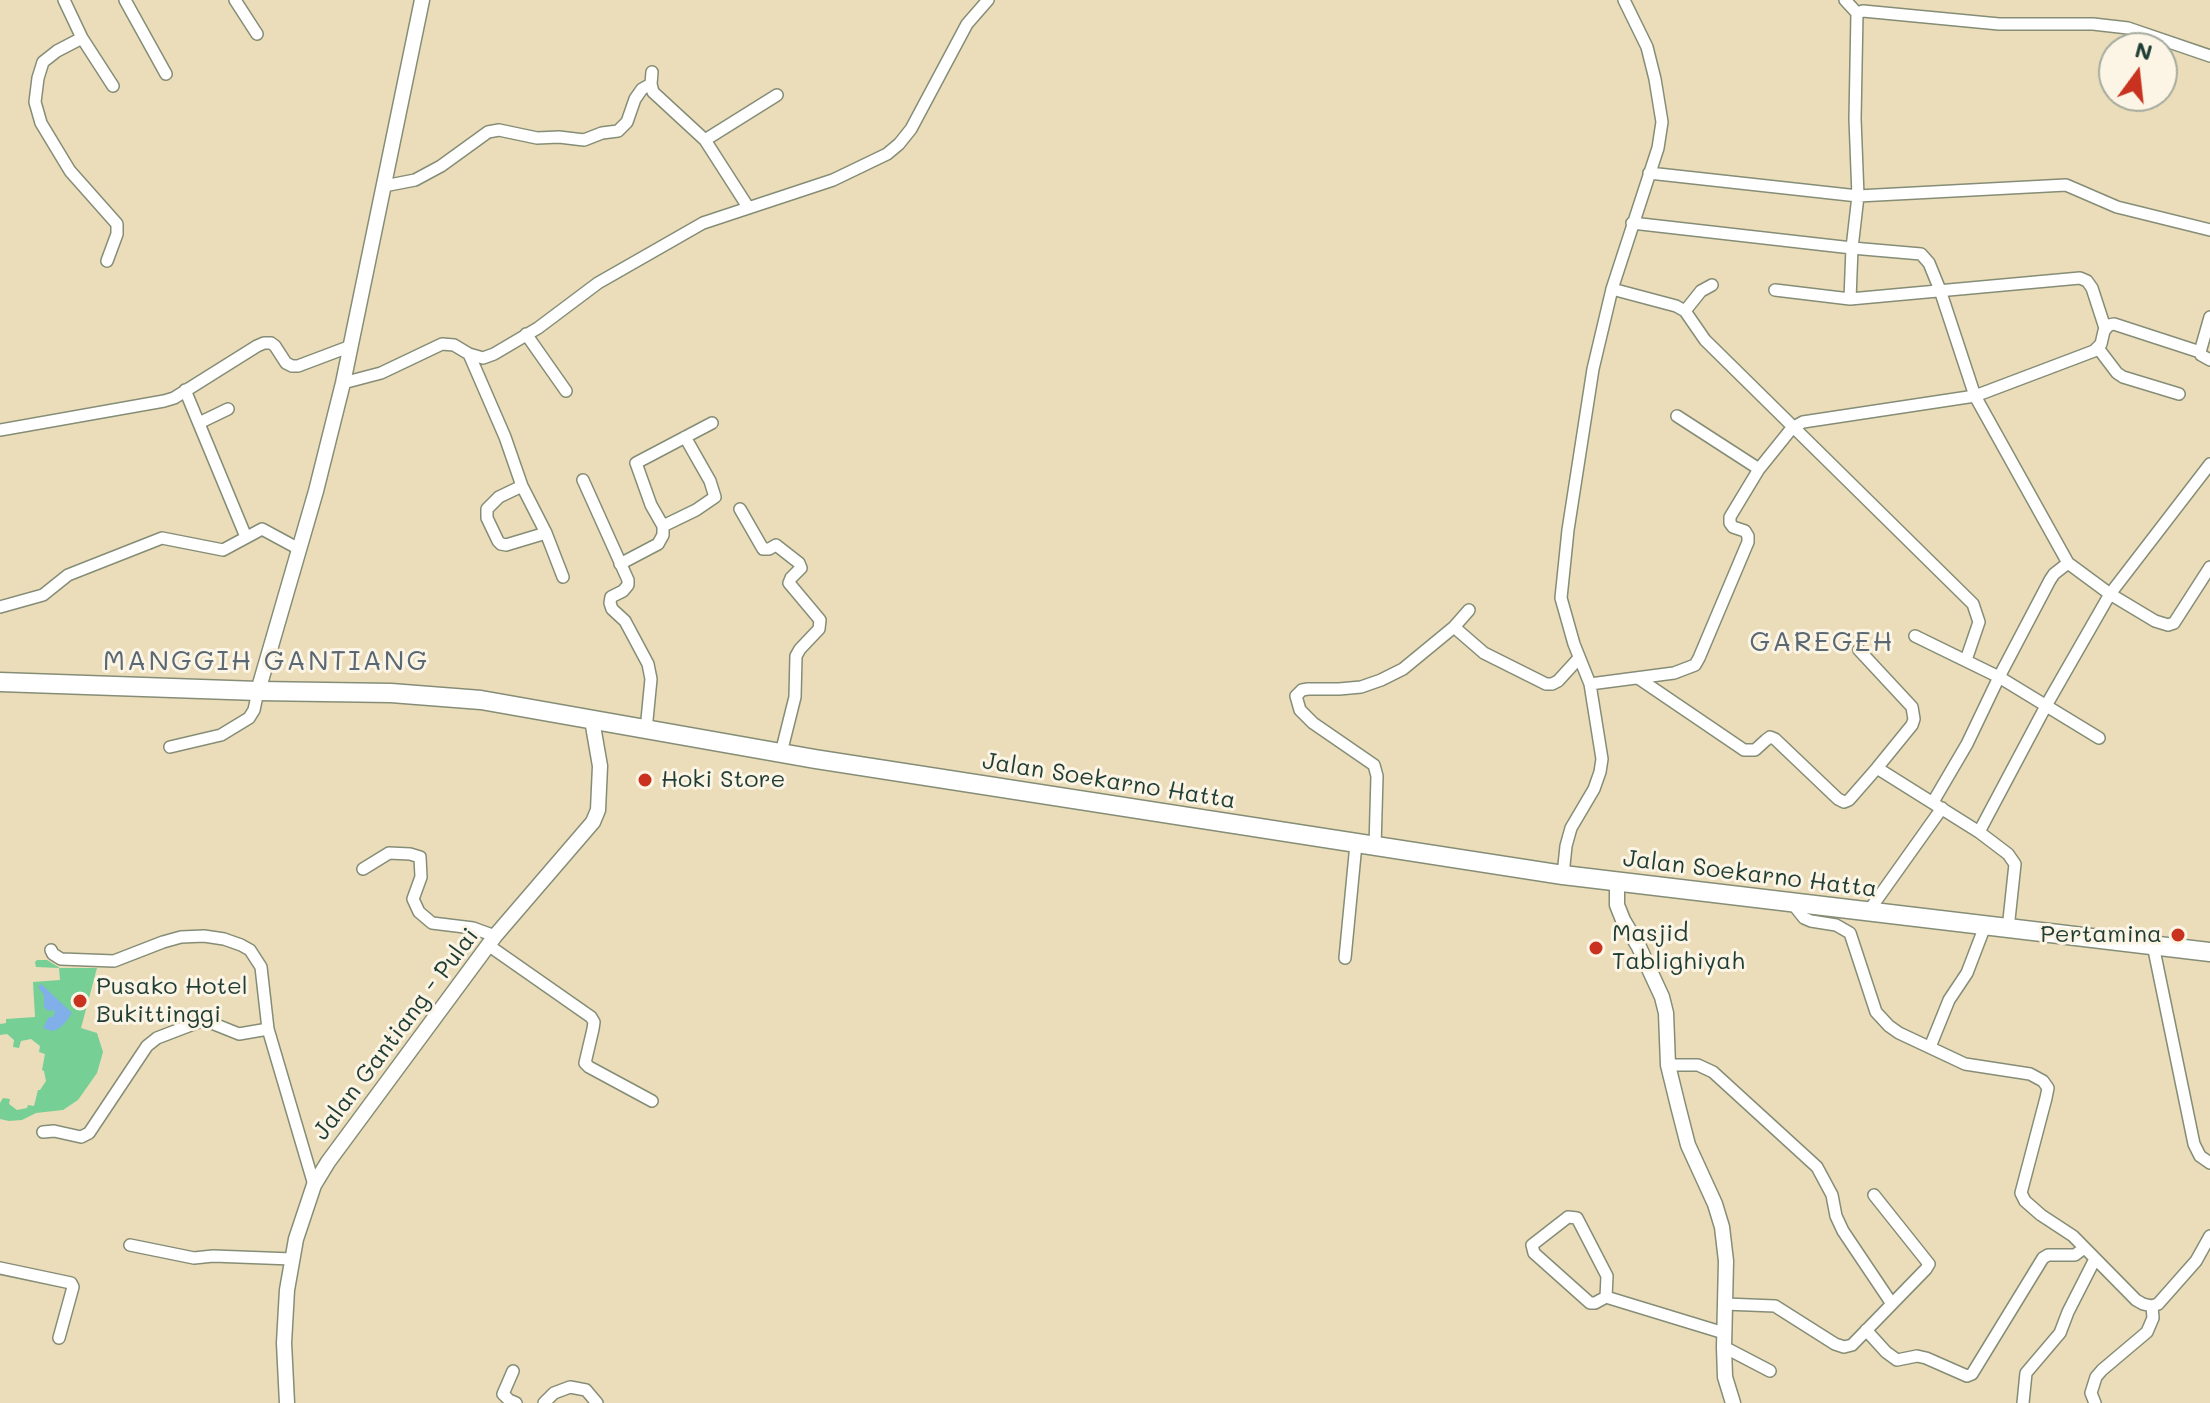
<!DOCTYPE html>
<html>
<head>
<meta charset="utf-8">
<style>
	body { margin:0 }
	#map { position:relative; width:2210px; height:1403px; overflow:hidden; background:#ebddb9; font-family:Mali,sans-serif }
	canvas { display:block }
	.north { position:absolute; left:2098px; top:32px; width:80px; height:80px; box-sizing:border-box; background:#fcf5e5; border:2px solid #a4ab9e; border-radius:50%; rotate:15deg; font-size:22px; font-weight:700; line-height:32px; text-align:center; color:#1f3d34 }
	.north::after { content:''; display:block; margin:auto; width:28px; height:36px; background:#c8321e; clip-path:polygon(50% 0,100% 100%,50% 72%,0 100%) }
</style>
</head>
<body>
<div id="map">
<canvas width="2210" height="1403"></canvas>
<div class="north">N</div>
</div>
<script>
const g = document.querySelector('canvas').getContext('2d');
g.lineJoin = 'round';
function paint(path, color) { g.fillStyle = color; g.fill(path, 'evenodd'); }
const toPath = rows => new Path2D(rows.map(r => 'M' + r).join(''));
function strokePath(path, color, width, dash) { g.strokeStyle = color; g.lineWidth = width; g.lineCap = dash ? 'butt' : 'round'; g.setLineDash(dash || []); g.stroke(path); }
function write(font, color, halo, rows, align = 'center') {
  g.font = font + ' Mali,sans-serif'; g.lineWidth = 6; g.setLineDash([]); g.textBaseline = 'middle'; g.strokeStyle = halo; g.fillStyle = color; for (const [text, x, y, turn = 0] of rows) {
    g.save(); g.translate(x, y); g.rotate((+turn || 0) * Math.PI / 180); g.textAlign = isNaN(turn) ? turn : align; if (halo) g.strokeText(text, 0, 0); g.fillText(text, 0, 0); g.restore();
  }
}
const green = toPath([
	[37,960,47,960,60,968,97,968,81,1028,97,1033,103,1052,97,1073,78,1100,63,1110,36,1113,22,1120,9,1121,0,1119,0,1103,3,1098,10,1099,9,1104,17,1110,27,1108,28,1105,34,1106,38,1090,40,1090,46,1081,44,1071,42,1070,45,1054,39,1052,40,1046,31,1039,21,1041,19,1048,13,1047,14,1040,7,1034,0,1035,0,1024,6,1023,6,1019,35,1017,33,982,60,980,59,968,36,967,35,962]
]);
const water = toPath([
	[41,984,72,1013,65,1023,58,1029,52,1031,43,1028,49,1017,53,1017,55,1012,53,1010,48,1011,44,1007,44,995,38,987]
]);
const minor = toPath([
	[64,0,82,38,113,86],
	[125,0,166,74],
	[235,0,257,34],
	[1845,0,1857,13],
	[82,38,57,51,43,62,38,78,35,102,41,123,70,171,117,224,117,234,107,261],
	[652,72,651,84,653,92,705,140],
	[1649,173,1858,196,2066,185,2117,207,2210,230],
	[384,186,415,180,441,166,488,132,499,130,537,138,559,137,584,140,602,133,618,131,627,122,635,99,642,89,651,84],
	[748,207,705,140,777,95],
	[1632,223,1852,248,1921,254,1929,263,1940,290,1975,396,2068,563,2110,594,2155,621,2168,625,2174,623,2210,567],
	[1612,289,1676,306,1685,311,1705,340,1973,604,1979,622,1966,660],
	[1775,290,1850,299,2080,278,2087,281,2092,288,2105,328],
	[1850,299,1852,248,1858,196,1855,119,1857,13,1863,11,1999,24,2093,24,2128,28,2210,56],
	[1685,311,1701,291,1712,285],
	[2210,317,2200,352,2201,355,2210,360],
	[526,334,566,391],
	[2098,348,2117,373,2123,377,2179,394],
	[469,354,505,437,522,486,546,533,563,577],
	[343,383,381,373,442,344,454,345,469,354,483,358,494,354,538,328,598,283,703,223,833,180,887,154,899,144,911,129,967,24,988,0],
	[185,390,246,537],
	[1677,416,1759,469],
	[199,423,228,409],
	[0,430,164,401,174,398,257,346,264,343,271,343,275,346,286,363,292,366,298,366,351,346],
	[583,480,628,580,628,585,623,591,611,597,610,603,612,609,625,621,648,664,651,679,646,730],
	[522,486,499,497,487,509,487,518,498,541,501,544,506,545,546,533],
	[740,509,763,549,769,549,776,545,799,563,801,568,791,578,789,583,820,620,819,629,800,649,796,656,795,697,781,753],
	[663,526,696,510,715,497,710,481,685,437],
	[620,564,658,544,663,535,663,526,651,505,636,463,712,423],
	[0,607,43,595,68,575,162,538,223,550,262,529,299,549],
	[1454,627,1484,653,1546,684,1552,684,1558,681,1579,658],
	[1915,636,1999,677,2099,738],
	[1638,678,1744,750,1755,750,1766,740,1770,737,1775,739,1838,799,1844,802,1849,800,1877,768,1912,725,1914,719,1912,707,1859,650],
	[1590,684,1674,673,1695,665,1699,658,1748,542,1748,536,1745,531,1733,527,1730,523,1730,517,1759,469,1792,428,1803,422,1975,396,2094,351,2101,344,2104,331,2109,325,2114,324,2200,352],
	[170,747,221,735,249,718,254,710,258,691],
	[1877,768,1979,832],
	[1933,802,1967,744,1999,677,2050,580,2054,574,2068,563],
	[1375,847,1377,776,1374,765,1313,723,1300,710,1296,696,1302,690,1308,689,1339,689,1361,687,1381,680,1403,669,1454,627,1469,610],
	[363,869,389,853,410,854,420,857,421,877,413,899,419,912,432,923,473,928,495,936],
	[1563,875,1566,846,1571,828,1594,789,1600,772,1602,759,1590,684,1574,644,1561,598,1568,530,1593,369,1612,289,1658,148,1662,122,1655,79,1647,47,1624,0],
	[1792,903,1804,918,1811,921,1836,925,1850,933,1876,1012,1889,1026,1899,1033,1965,1064,2030,1074,2043,1081,2048,1088,2046,1098,2021,1193,2025,1201,2041,1215,2073,1236,2136,1300,2143,1304,2152,1306,2158,1304,2196,1261,2210,1236],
	[1868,912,1942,808],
	[2008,929,2015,864,2008,854,1979,832,2047,704,2110,594,2210,464],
	[488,945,591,1017,594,1022,593,1029,585,1063,589,1067,652,1101],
	[2153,945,2194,1144,2200,1156,2210,1163],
	[51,950,53,954,61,959,114,961,163,942,181,937,204,936,224,939,241,945,250,950,261,967,268,1029,314,1185],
	[1345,958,1356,844],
	[1930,1047,1949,1000,1967,973,1985,926],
	[1668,1065,1698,1065,1713,1072,1817,1167,1832,1195,1836,1216,1843,1231,1892,1304],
	[43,1132,54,1131,81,1137,89,1133,147,1046,157,1038,204,1020,239,1034,268,1029],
	[130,1245,194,1258,213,1256,292,1259],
	[0,1268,71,1283,73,1287,59,1338],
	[1606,1297,1607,1276,1577,1218,1568,1217,1532,1245,1534,1253,1590,1303,1595,1303,1606,1297,1724,1333],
	[1725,1304,1775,1306,1835,1344,1844,1347,1852,1345,1926,1269,1929,1264,1874,1195],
	[1866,1330,1886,1352,1897,1360,1917,1356,1926,1358,1967,1376,1972,1374,2043,1258,2048,1255,2075,1255,2084,1248],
	[1724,1347,1770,1371],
	[513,1371,503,1394,509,1400,516,1403],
	[544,1403,554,1393,570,1387,586,1390,597,1403],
	[2023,1403,2026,1373,2060,1333,2068,1312,2095,1259],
	[2095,1403,2091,1393,2096,1377,2102,1370,2147,1332,2153,1318,2152,1306]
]);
const tertiary = toPath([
	[258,691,316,491,343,383,422,0],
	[1617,882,1617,905,1623,920,1639,947,1662,997,1666,1013,1668,1065,1678,1106,1688,1145,1715,1204,1722,1227,1726,1261,1724,1347,1725,1377,1733,1403],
	[287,1403,284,1343,287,1290,296,1239,314,1185,328,1162,495,936,593,822,598,810,600,766,592,720]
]);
const trunk = toPath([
	[0,682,258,691,391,693,481,700,815,759,1563,875,2210,952]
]);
const markers = [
	[645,780,8,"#c8321e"],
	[2178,935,8,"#c8321e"],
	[1596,948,8,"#c8321e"],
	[80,1001,8,"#c8321e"]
];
const poiNames = [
	["Hoki Store",661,780],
	["Masjid",1612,934],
	["Tablighiyah",1612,962],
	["Pertamina",2162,935,"right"],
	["Pusako Hotel",96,987],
	["Bukittinggi",96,1015]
];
const streetNames = [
	["Jalan Soekarno Hatta",1109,781,9],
	["Jalan Soekarno Hatta",1750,874,7],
	["Jalan Gantiang - Pulai",396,1034,-53]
];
const quarterNames = [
	["GAREGEH",1822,642],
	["MANGGIH GANTIANG",266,661]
];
paint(green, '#76cf95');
paint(water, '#80afea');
strokePath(minor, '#858d76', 14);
strokePath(tertiary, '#858d76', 17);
strokePath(trunk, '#858d76', 21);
strokePath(minor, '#fff', 11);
strokePath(tertiary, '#fff', 14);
strokePath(trunk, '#fff', 18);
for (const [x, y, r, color] of markers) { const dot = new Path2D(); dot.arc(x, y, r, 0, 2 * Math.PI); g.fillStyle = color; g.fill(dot); strokePath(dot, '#fcf5e5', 3); }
write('24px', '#1f3d34', '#fcf5e5', poiNames, 'left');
write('24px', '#1f3d34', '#fcf5e5', streetNames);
g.letterSpacing = '2px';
write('28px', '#596872', '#fcf5e5', quarterNames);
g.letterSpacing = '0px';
</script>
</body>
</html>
